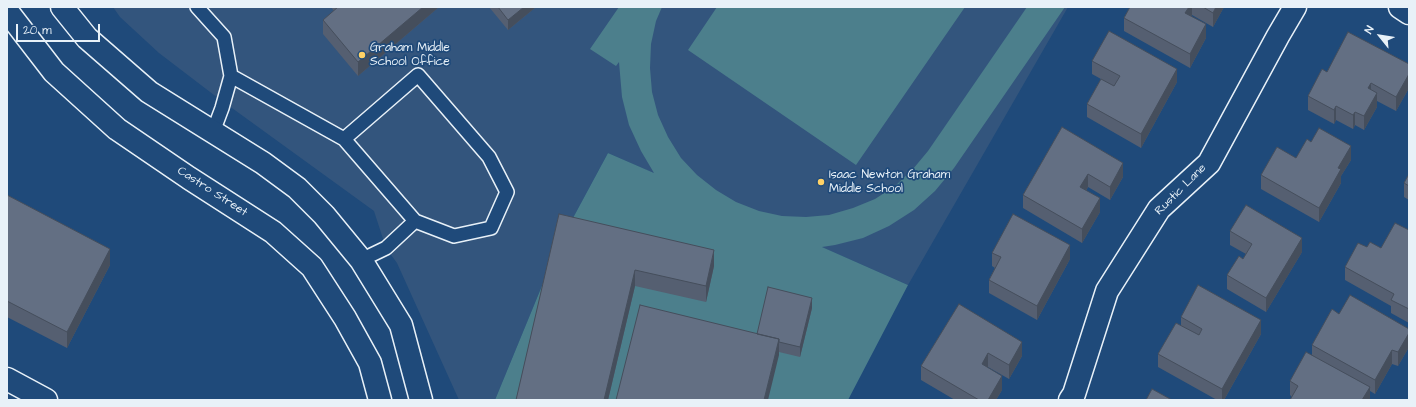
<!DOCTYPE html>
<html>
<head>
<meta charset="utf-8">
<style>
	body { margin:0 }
	#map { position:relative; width:1416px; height:407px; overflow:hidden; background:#1f4a7a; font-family:"Architects Daughter",sans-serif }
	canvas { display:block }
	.frame { position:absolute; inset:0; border:8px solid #e8f1f8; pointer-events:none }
	.north { position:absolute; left:1360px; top:16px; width:40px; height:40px; -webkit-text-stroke:3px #1f4a7a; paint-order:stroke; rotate:300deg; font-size:11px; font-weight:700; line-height:16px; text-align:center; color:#e8f1f8 }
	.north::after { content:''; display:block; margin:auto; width:14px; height:18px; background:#e8f1f8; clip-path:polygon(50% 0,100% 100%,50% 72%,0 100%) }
	.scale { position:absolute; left:16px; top:24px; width:84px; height:18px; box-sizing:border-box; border:2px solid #e8f1f8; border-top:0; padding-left:5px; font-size:12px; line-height:14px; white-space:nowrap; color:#e8f1f8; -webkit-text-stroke:3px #1f4a7a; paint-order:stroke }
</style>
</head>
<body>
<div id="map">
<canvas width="1416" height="407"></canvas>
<div class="frame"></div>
<div class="north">N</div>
<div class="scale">20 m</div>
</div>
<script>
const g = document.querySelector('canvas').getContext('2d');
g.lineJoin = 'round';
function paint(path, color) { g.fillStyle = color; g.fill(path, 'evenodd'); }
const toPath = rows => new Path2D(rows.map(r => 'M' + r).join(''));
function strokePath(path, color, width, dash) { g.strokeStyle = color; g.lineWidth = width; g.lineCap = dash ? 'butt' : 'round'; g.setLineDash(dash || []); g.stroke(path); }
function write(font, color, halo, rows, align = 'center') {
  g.font = font + ' "Architects Daughter",sans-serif'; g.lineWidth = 3.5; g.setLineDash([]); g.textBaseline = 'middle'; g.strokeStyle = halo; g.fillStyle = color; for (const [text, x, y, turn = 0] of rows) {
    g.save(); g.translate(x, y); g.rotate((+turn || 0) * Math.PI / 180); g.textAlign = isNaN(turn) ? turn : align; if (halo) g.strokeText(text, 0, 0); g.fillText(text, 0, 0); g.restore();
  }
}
const built = toPath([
	[113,7,1068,7,908,285,608,153,560,242,495,400,459,400,397,263,386,248,374,211,214,95,159,53,120,17]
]);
const green = toPath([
	[619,7,662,7,656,21,651,44,650,68,652,92,658,115,668,137,681,158,697,175,716,190,736,202,759,211,782,216,806,217,829,215,853,208,875,199,895,186,913,169,928,151,1027,7,1065,7,954,168,935,191,914,210,889,226,863,238,835,245,822,247,908,285,848,400,495,400,560,242,608,153,654,173,641,151,629,125,622,97,619,62,616,66,590,49],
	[717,7,965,7,856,165,688,50]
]);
const lane = toPath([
	[197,7,224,37,231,76,222,108,213,132],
	[231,76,344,139],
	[361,260,386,248,415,221,454,236,491,228,507,192,489,157,418,75,344,139,415,221]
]);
const street = toPath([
	[1400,7,1409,13],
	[1070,400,1074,394,1107,291,1159,209,1209,163,1278,36,1295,7]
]);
const secondary = toPath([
	[62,7,87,38,149,92,263,163,297,188,324,215,361,260,401,325,421,400],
	[7,11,54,72,117,129,189,178,273,232,312,267,345,318,370,363,380,400],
	[7,379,46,400]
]);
const wall = toPath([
	[331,7,439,7,358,76,323,34,323,20,334,11],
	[489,7,536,7,508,30],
	[1130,7,1224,7,1213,27,1192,15,1191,16,1206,38,1190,68,1124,31,1124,18],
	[1092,61,1177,82,1141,148,1087,117,1087,104,1101,79,1092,74],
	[1409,64,1409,88,1396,111,1377,101,1377,107,1364,130,1355,125,1353,129,1336,120,1334,124,1308,110,1308,96,1327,72],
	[1062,127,1123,177,1110,200,1088,187,1086,191,1100,212,1082,243,1023,208,1023,195],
	[1311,142,1351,160,1341,176,1341,183,1319,222,1261,189,1261,175,1296,158],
	[1409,174,1409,200,1404,197,1404,183],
	[7,195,110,265,67,348,7,317],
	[559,214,714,266,706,302,635,286,608,400,516,400],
	[1409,230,1409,323,1391,313,1391,306,1345,280,1345,267,1367,247,1381,248],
	[1230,231,1302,252,1266,312,1227,289,1227,275,1243,259,1246,254,1230,245],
	[992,253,1070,259,1037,320,989,293,989,280,995,268,992,266],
	[959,304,1022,356,1009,379,988,367,988,368,1002,390,996,400,955,400,921,380,921,366],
	[812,308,800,357,779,352,779,355,757,334],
	[1339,314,1409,329,1409,347,1398,366,1392,364,1375,394,1370,391,1370,400,1292,397,1290,395,1290,381,1312,355,1312,345],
	[1181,317,1261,334,1224,400,1217,400,1158,367,1158,354,1181,325]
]);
const shadedWall = toPath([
	[423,7,439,7,358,76,358,62],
	[524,7,536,7,508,30,508,20],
	[1189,7,1192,7,1192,15,1185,26,1185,13],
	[1216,7,1224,7,1213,27,1213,13],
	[1206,24,1206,38,1190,68,1190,54],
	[1177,69,1177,82,1141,148,1141,134],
	[1409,74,1409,88,1396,111,1396,97],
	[1371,83,1371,97,1368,88],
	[1377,93,1377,107,1364,130,1364,116],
	[1336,106,1336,120,1334,124,1334,110],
	[1355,112,1355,125,1353,129,1353,115],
	[1351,146,1351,160,1341,176,1341,183,1319,222,1319,208,1338,168],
	[1123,163,1123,177,1110,200,1110,187],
	[1088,174,1088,187,1080,201,1080,187],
	[1100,198,1100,212,1082,243,1082,229],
	[1302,238,1302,252,1266,312,1266,298],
	[1070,245,1070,259,1037,320,1037,306],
	[110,249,110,265,67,348,67,332],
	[714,250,714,266,706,302,706,286],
	[635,270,635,286,608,400,604,400],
	[812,298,812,308,800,357,800,347],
	[1261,320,1261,334,1224,400,1222,400,1222,389],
	[1409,333,1409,347,1398,366,1398,352],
	[779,339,779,355,768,400,764,400],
	[1022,342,1022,356,1009,379,1009,365],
	[1392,350,1392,364,1375,394,1375,380],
	[988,353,988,367,982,378,982,364],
	[1002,376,1002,390,996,400,988,400],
	[1370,387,1370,400,1362,400]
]);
const building = toPath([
	[338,7,423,7,358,62,323,20,338,7],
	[498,7,524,7,508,20,498,7],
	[1130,7,1189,7,1185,13,1206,24,1190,54,1124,18,1130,7],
	[1203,7,1216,7,1213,13,1203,7],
	[1109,31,1177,69,1141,134,1087,104,1101,79,1114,86,1120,76,1092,61,1109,31],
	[1348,32,1409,64,1409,74,1396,97,1371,83,1368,88,1377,93,1364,116,1355,112,1353,115,1336,106,1334,110,1308,96,1322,69,1327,72,1348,32],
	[1062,127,1123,163,1110,187,1088,174,1080,187,1100,198,1082,229,1023,195,1062,127],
	[1319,128,1351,146,1338,168,1341,169,1319,208,1261,175,1277,147,1296,158,1307,139,1311,142,1319,128],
	[1409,174,1409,186,1404,183,1409,174],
	[7,195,110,249,67,332,7,301,7,195],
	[1246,205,1302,238,1266,298,1227,275,1239,256,1243,259,1252,244,1230,231,1246,205],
	[559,214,714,250,706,286,635,270,604,400,516,400,559,214],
	[1013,214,1070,245,1037,306,989,280,1001,257,992,253,1013,214],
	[1395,223,1409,230,1409,309,1391,300,1394,294,1345,267,1358,243,1367,247,1370,242,1381,248,1395,223],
	[1198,285,1261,320,1222,389,1158,354,1176,323,1199,335,1202,329,1181,317,1198,285],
	[768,287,812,298,800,347,779,342,779,339,757,334,768,287],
	[1350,295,1409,329,1409,333,1398,352,1392,350,1375,380,1312,345,1332,309,1339,314,1350,295],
	[959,304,1022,342,1009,365,988,353,982,364,1002,376,988,400,979,400,921,366,959,304],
	[640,305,779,339,764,400,616,400,640,305],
	[1306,352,1370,387,1362,400,1290,400,1298,386,1290,381,1306,352],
	[1152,389,1172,400,1146,400,1152,389]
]);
const markers = [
	[362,55,4,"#ffd166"],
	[821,182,4,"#ffd166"]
];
const poiNames = [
	["Graham Middle",370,48],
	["School Office",370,62],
	["Isaac Newton Graham",829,175],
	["Middle School",829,189]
];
const streetNames = [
	["Rustic Lane",1181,190,-45],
	["Castro Street",212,192,33]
];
paint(built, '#33557d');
paint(green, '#4c7f8c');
strokePath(lane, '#e8f1f8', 16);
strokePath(street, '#e8f1f8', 25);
strokePath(secondary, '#e8f1f8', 25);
strokePath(lane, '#1f4a7a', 13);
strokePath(street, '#1f4a7a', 22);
strokePath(secondary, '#1f4a7a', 22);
paint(wall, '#555f71');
paint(shadedWall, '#454e5c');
paint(building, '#636f83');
strokePath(building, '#454e5c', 1);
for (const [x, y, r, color] of markers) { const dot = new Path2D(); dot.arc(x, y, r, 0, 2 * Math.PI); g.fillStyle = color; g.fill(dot); strokePath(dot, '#1f4a7a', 1.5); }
write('12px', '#e8f1f8', '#1f4a7a', poiNames, 'left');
write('12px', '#e8f1f8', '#1f4a7a', streetNames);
</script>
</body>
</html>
